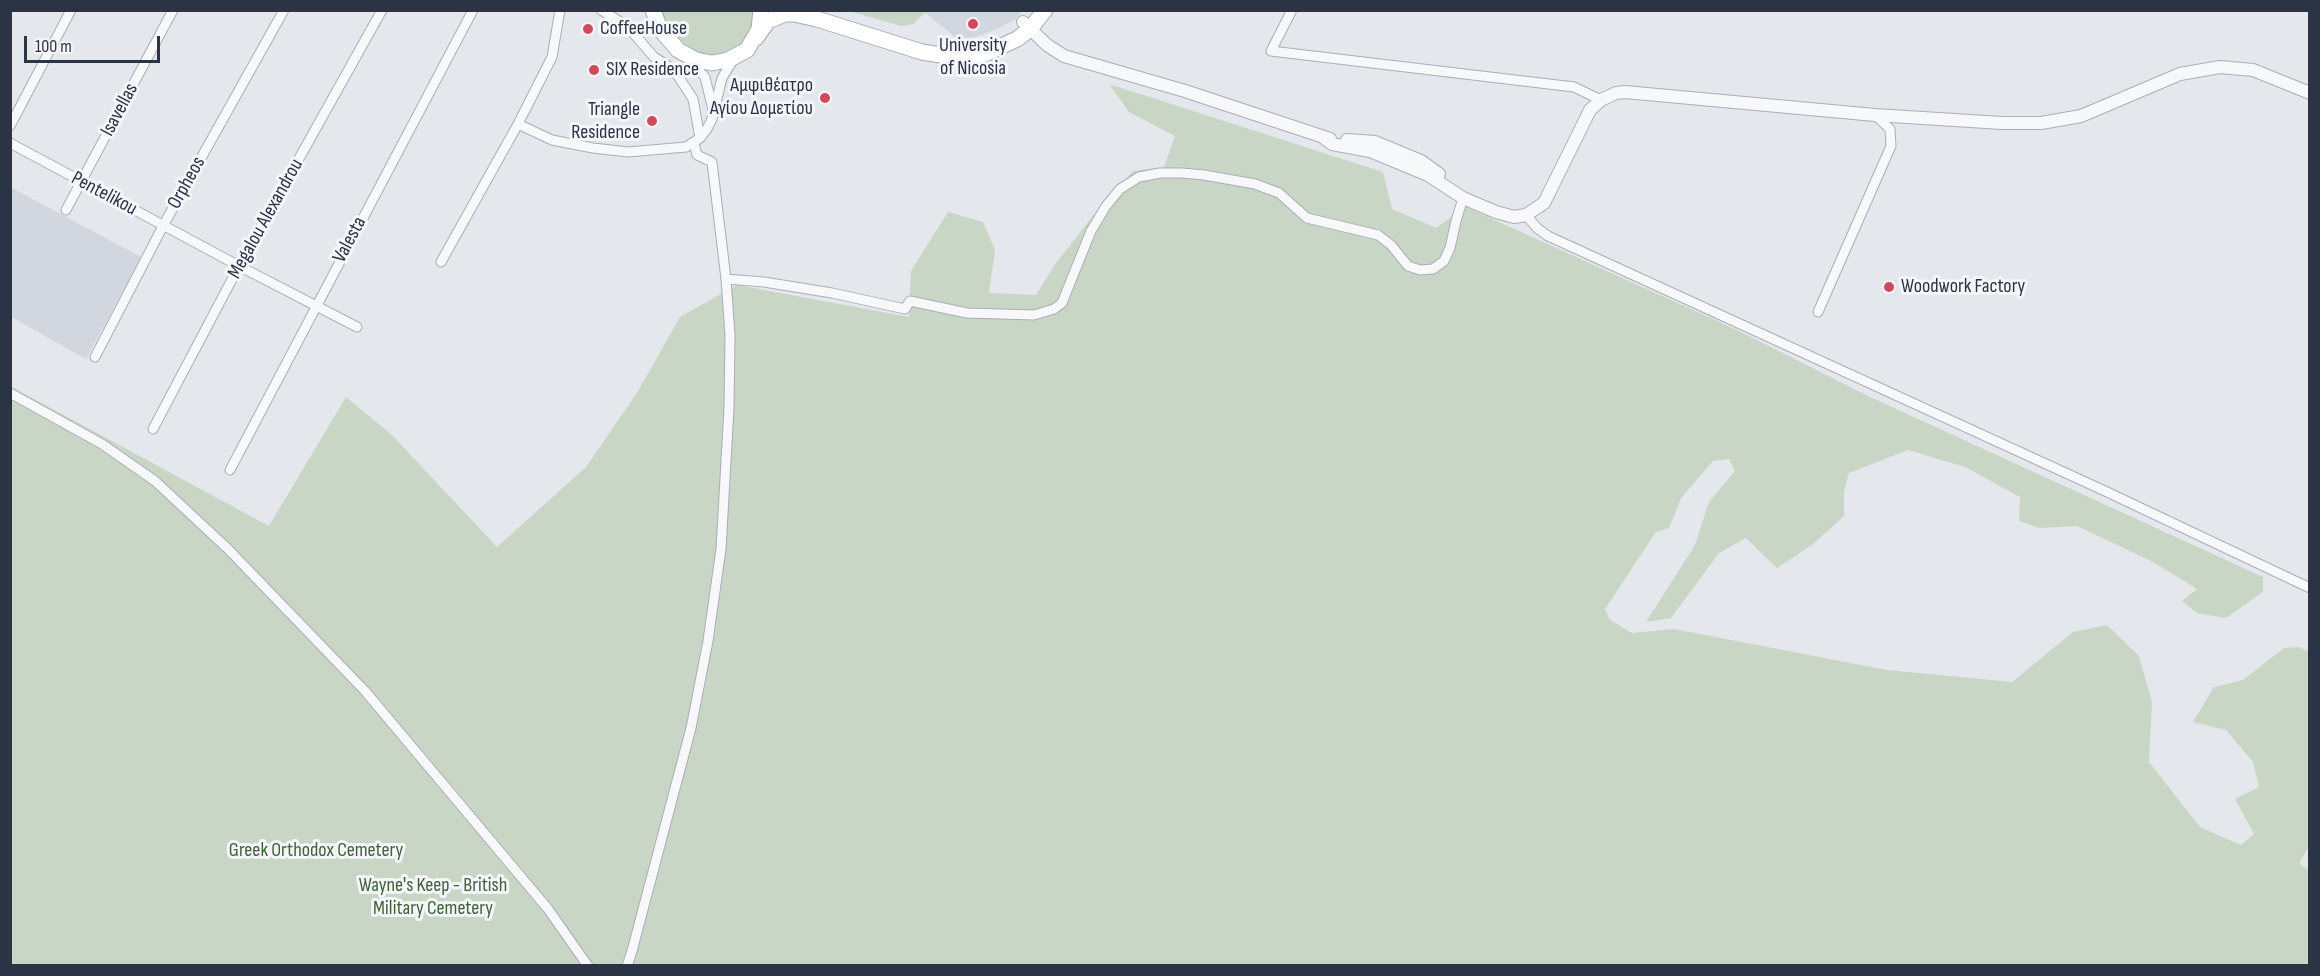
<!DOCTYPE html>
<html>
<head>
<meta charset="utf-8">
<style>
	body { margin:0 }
	#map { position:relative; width:2320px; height:976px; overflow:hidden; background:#e4e7ec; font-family:"Sofia Sans Condensed",sans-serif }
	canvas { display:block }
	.frame { position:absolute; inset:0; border:12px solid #2b3445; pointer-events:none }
	.scale { position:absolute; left:24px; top:36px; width:136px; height:27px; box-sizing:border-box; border:3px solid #2b3445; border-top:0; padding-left:8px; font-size:18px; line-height:21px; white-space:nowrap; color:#2b3445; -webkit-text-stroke:4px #f4f6f9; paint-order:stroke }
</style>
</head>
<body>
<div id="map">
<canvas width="2320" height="976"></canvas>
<div class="frame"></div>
<div class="scale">100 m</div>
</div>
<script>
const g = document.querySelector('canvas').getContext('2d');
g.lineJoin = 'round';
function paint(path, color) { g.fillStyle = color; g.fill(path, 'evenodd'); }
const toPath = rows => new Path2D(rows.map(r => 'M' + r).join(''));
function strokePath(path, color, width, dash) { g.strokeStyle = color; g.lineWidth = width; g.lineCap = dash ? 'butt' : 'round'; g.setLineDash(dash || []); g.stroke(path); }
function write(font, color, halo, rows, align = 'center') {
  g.font = font + ' "Sofia Sans Condensed",sans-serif'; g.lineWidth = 6; g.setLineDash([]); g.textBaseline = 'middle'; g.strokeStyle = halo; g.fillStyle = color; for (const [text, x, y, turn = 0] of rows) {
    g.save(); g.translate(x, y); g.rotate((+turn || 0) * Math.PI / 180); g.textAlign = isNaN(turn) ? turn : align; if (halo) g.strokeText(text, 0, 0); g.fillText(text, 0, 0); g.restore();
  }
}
const built = toPath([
	[923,11,1022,11,1016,19,997,29,969,39,955,37],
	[10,187,141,257,86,359,11,317]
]);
const green = toPath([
	[657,11,754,11,753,27,743,44,732,51,710,55,699,52,681,41,658,15],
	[849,11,927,11,913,24,901,26],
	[1109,84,1383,172,1392,209,1436,228,1466,207,1737,330,1870,397,2263,577,2263,592,2226,618,2197,613,2182,601,2197,589,2155,563,2077,526,2039,528,2019,521,2020,497,1965,467,1908,450,1849,473,1844,492,1844,516,1813,544,1777,568,1746,538,1719,553,1671,618,1646,622,1695,545,1709,502,1735,471,1729,459,1713,461,1681,498,1669,528,1656,532,1605,609,1610,620,1632,633,1674,629,1887,670,2012,682,2073,632,2107,625,2139,656,2152,702,2149,762,2200,827,2241,845,2254,834,2235,799,2259,787,2253,762,2226,730,2193,722,2214,687,2243,680,2284,648,2298,647,2309,651,2310,845,2299,863,2309,871,2309,965,11,965,10,386,269,526,346,397,392,435,497,547,586,467,637,393,680,317,737,285,909,317,911,271,948,212,983,222,995,250,989,293,1036,295,1056,263,1092,217,1133,171,1164,167,1175,136,1129,112]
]);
const minor = toPath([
	[601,10,627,26,654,57,668,66,678,76,693,99,700,138],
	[1292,10,1271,51,1574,87,1601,100],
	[688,59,705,77,713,110],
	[518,124,552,140,593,148,628,152,686,147,700,138,707,129,712,119,722,78,735,57],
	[10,126,71,10],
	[10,143,239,266,357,327],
	[66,210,173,10],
	[1526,215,1537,228,1548,236,2105,491,2310,588],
	[441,262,518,124,552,57,560,10],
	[726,279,764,282,832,293,905,309,910,301,967,313,1034,315,1054,309,1062,303,1091,231,1106,206,1120,189,1139,177,1160,173,1182,173,1204,175,1255,184,1279,193,1307,218,1378,235,1391,245,1408,266,1420,270,1433,269,1444,261,1450,248,1456,221,1463,198],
	[1818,312,1891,146,1890,129,1875,115],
	[95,357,163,226,284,10],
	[10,393,102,444,155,481,228,549,365,691,548,909,588,966],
	[153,429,239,266,382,10],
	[230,470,473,10],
	[627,966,632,951,691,728,708,641,721,549,729,408,730,335,726,279,712,162,697,155,694,143]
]);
const tertiary = toPath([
	[1023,22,1047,45,1064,56,1185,91,1330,139],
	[1324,138,1332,144,1370,151,1428,175,1463,198,1496,212,1514,217,1526,215,1544,203,1590,110,1601,100,1616,93,1625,92,1875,115,2002,123,2041,123,2081,116,2180,74,2220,67,2253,70,2310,93],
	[1347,140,1375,142,1421,161,1439,174]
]);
const primary = toPath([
	[653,10,660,29,678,50,696,60,712,63,728,60,747,50,759,29,761,10],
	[756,38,768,21,785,14,794,14,817,19,922,52,953,57,969,57,985,54,1017,39,1030,29,1045,10]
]);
const markers = [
	[973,24,6,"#d1495b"],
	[588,29,6,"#d1495b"],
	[594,70,6,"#d1495b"],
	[825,98,6,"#d1495b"],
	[652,121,6,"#d1495b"],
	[1889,287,6,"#d1495b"]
];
const poiNames = [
	["CoffeeHouse",600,29],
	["University",973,46,"center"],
	["of Nicosia",973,69,"center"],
	["SIX Residence",606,70],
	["Αμφιθέατρο",813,86,"right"],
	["Αγίου Δομετίου",813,109,"right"],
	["Triangle",640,110,"right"],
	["Residence",640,133,"right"],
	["Woodwork Factory",1901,287]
];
const streetNames = [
	["Isavellas",120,110,-62],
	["Orpheos",187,183,-61],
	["Pentelikou",104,194,28],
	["Megalou Alexandrou",266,219,-61],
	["Valesta",350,240,-62]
];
const parkNames = [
	["Greek Orthodox Cemetery",316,851],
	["Wayne's Keep - British",433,886],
	["Military Cemetery",433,909]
];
paint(built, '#d2d6de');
paint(green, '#c9d6c5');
strokePath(minor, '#a9aeb7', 11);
strokePath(tertiary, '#a9aeb7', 14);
strokePath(primary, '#a3abb8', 17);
strokePath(minor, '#f7f8fa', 9);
strokePath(tertiary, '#f7f8fa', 12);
strokePath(primary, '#fff', 15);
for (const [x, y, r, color] of markers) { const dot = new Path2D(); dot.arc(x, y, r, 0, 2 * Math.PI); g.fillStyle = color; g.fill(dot); strokePath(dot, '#f4f6f9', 2); }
write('20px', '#2b3445', '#f4f6f9', poiNames, 'left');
write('20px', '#2b3445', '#f4f6f9', streetNames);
write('20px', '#3f6138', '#f4f6f9', parkNames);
</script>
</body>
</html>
